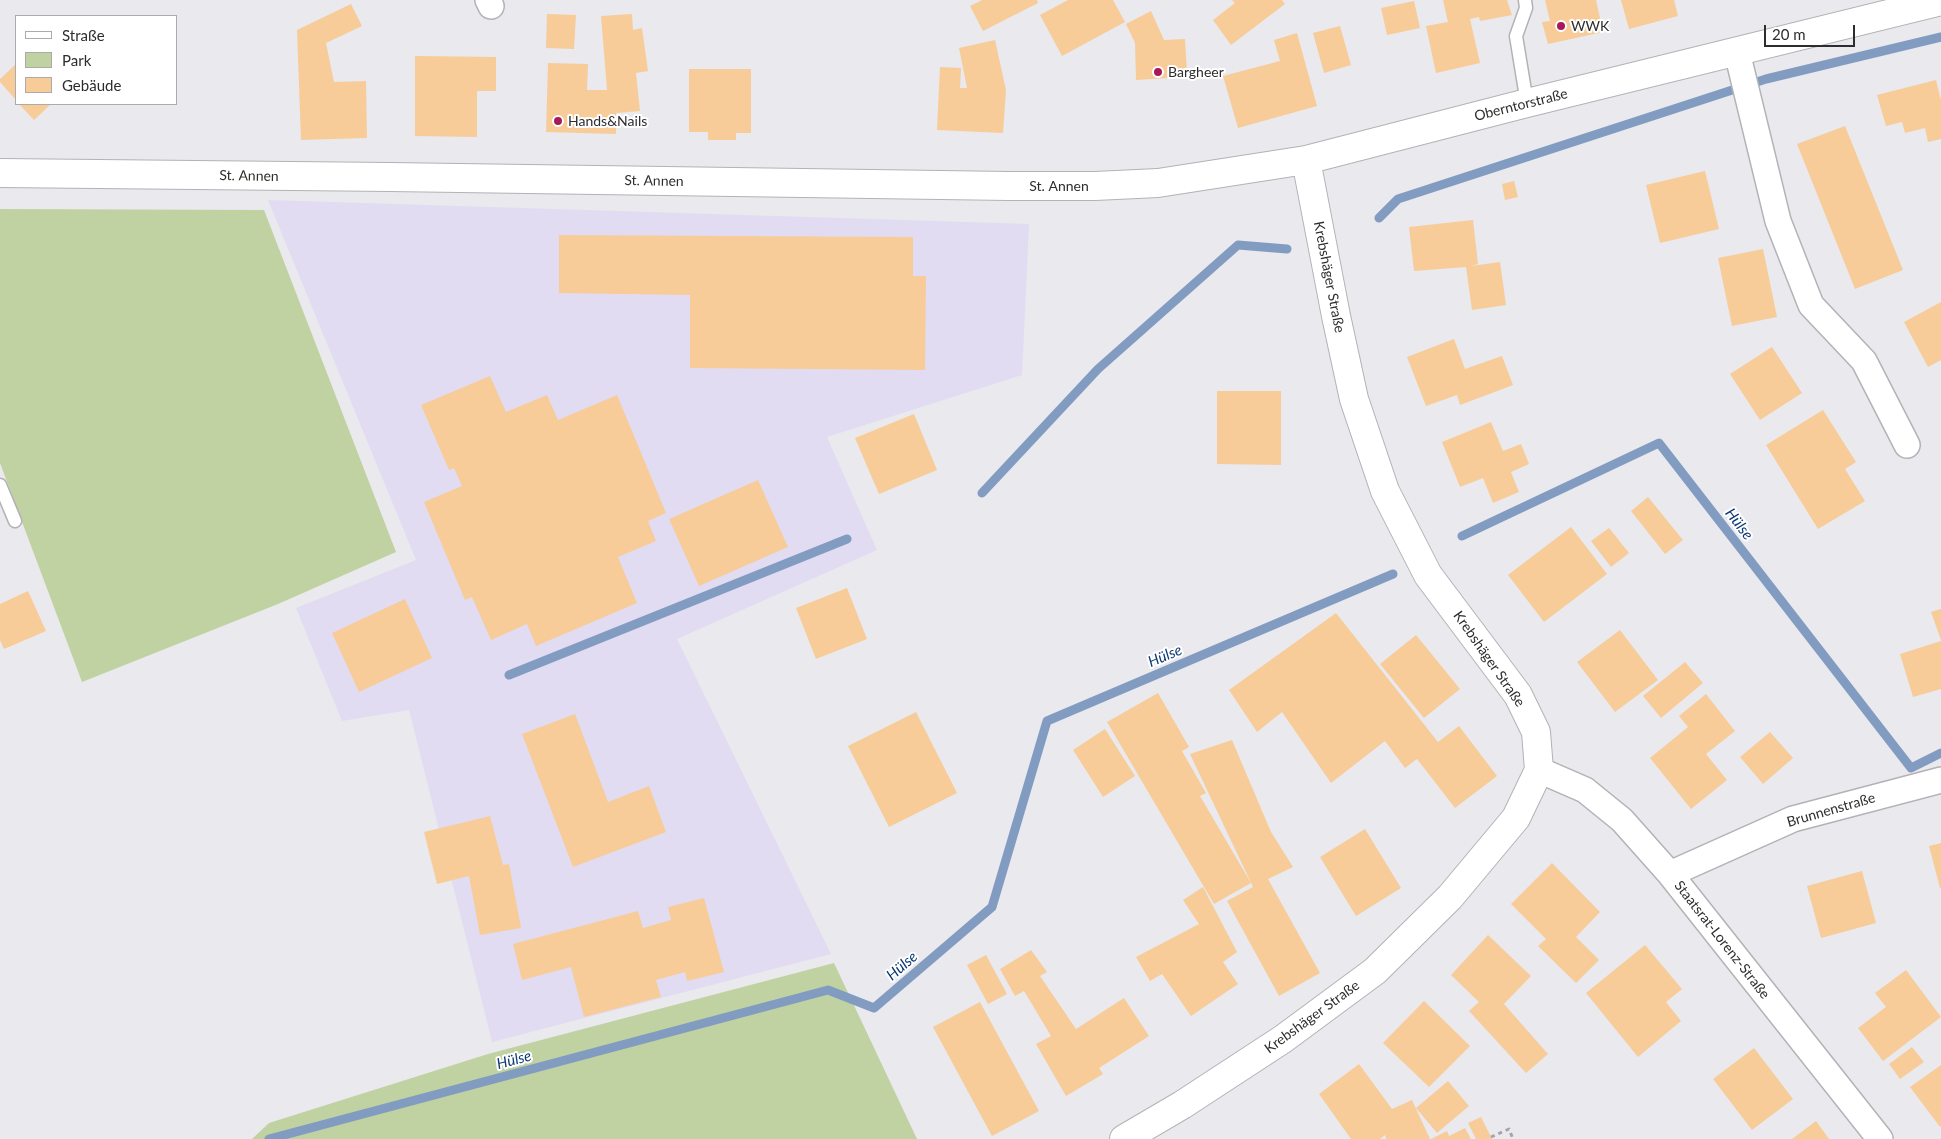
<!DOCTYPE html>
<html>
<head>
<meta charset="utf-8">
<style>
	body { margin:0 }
	#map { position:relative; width:1941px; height:1139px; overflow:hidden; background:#e9e9ee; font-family:Lato,sans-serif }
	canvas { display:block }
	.legend { position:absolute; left:15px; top:15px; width:162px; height:90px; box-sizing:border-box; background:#fff; border:1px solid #ababac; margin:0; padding:6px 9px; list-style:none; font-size:15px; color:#2d2d2f }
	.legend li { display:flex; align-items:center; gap:10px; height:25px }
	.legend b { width:25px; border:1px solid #ababac }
	.scale { position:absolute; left:1764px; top:25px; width:91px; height:22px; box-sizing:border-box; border:2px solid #2d2d2f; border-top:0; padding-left:6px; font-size:15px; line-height:18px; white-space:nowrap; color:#2d2d2f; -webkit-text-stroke:4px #fff; paint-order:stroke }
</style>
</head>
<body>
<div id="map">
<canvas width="1941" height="1139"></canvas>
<ul class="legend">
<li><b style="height:6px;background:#fff"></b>Straße</li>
<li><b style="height:14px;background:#c0d2a1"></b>Park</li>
<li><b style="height:14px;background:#f7cc99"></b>Gebäude</li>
</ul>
<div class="scale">20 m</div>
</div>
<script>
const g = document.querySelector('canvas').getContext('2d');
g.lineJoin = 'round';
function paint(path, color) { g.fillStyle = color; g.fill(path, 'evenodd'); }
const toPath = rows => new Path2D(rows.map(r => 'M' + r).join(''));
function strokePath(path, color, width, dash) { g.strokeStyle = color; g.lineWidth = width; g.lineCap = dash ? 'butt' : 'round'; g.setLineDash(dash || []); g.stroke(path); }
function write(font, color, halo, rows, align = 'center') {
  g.font = font + ' Lato,sans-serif'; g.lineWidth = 4; g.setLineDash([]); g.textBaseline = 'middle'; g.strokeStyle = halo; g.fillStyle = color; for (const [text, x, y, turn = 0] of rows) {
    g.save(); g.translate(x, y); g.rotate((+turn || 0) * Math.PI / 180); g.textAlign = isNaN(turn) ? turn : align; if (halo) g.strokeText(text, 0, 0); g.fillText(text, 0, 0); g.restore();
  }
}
const industrial = toPath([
	[268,200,1029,224,1022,375,827,437,877,550,677,639,831,954,492,1042,409,710,342,721,296,608,416,560]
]);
const green = toPath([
	[0,209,264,210,396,552,278,604,82,682,0,463],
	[834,963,917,1139,252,1139,269,1123,488,1054]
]);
const stream = toPath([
	[1379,218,1398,199,1766,79,1941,37],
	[982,493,1098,369,1238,245,1287,249],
	[1462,536,1659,443,1911,768,1941,753],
	[509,675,847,539],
	[269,1139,828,990,874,1008,992,907,1047,721,1393,574]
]);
const building = toPath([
	[982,0,1037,0,1038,3,983,31,970,6],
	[1068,0,1113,0,1125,22,1062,56,1040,15],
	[1232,0,1282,0,1285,4,1231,45,1213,20,1235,3],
	[1443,0,1507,0,1512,15,1480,21,1479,17,1470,19,1480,63,1436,73,1426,26,1448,22],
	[1545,0,1596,0,1603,32,1548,44,1542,22,1550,21],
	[1621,0,1674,0,1678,16,1629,29],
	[1414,1,1420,28,1387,35,1381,8],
	[351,4,362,26,326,43,334,82,366,81,367,138,301,140,297,30],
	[1151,11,1164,40,1185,39,1187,73,1168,74,1168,78,1136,80,1135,43,1126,24],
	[547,14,576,15,574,49,546,48],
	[632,14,633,30,642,28,648,71,636,73,640,111,616,113,616,134,546,132,548,63,588,64,587,90,607,90,601,16],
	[1340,26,1351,65,1324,73,1313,33],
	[1297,33,1317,106,1238,128,1223,76,1280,61,1274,40],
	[995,40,1006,90,1003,133,937,130,940,67,961,68,960,88,967,88,959,48],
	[415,56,496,57,496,91,477,91,477,137,415,136],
	[16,64,16,100,0,82,0,79],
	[689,69,751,69,751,133,736,133,736,140,708,140,708,132,689,132],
	[1936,80,1941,100,1941,139,1928,142,1925,128,1905,133,1902,122,1886,126,1877,95],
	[19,104,51,104,34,120],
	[1845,126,1903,270,1855,289,1797,144],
	[1705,171,1719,229,1660,243,1646,185],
	[1514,181,1518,197,1505,200,1502,184],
	[1473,220,1478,264,1471,266,1500,262,1506,305,1472,310,1466,267,1414,271,1409,227],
	[559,235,913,237,913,276,926,276,925,370,690,368,690,295,559,293],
	[1763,249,1777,317,1732,326,1718,258],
	[1941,302,1941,360,1928,367,1904,322],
	[1454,339,1465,369,1502,356,1513,385,1460,405,1457,395,1426,406,1407,357],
	[1772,347,1802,393,1760,420,1730,374],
	[490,376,506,412,547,395,558,420,617,395,666,513,648,521,656,541,618,557,637,603,536,646,527,624,491,640,472,597,465,600,424,502,462,486,454,468,449,470,421,405],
	[1217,391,1281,391,1281,465,1217,464],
	[1823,410,1856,462,1845,469,1865,501,1818,529,1766,445],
	[914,414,937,470,879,494,855,438],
	[1491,422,1503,451,1521,444,1529,464,1511,472,1519,492,1493,503,1483,478,1460,487,1442,442],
	[758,480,788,547,699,586,669,519],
	[1648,497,1683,540,1665,554,1631,511],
	[1571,527,1607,574,1544,622,1508,575],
	[1609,528,1629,553,1611,567,1591,541],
	[847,588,867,639,816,659,796,608],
	[28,591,46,631,4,649,0,640,0,604],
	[405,599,432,658,359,692,332,633],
	[1941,609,1941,640,1931,612],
	[1336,613,1438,742,1459,726,1497,776,1455,808,1417,759,1405,768,1385,741,1331,783,1282,712,1257,732,1229,690],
	[1620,630,1658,680,1615,712,1577,662],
	[1416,635,1460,689,1424,718,1380,664],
	[1941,641,1941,689,1913,697,1900,654],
	[1685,662,1703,683,1661,718,1643,696],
	[1158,693,1189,747,1182,751,1206,793,1200,796,1251,883,1214,904,1107,722],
	[1706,694,1735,731,1706,754,1727,780,1691,809,1650,758,1688,727,1679,716],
	[916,712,957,793,889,827,848,746],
	[575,714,608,802,649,786,666,832,573,867,522,734],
	[1105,729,1135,776,1103,797,1073,750],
	[1770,732,1793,758,1763,784,1740,757],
	[1232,740,1271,832,1293,867,1268,879,1320,973,1279,996,1227,901,1253,887,1190,754],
	[490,816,503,865,509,864,521,928,480,935,469,876,437,884,424,832],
	[1365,829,1401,888,1356,916,1320,857],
	[1941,843,1941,888,1940,888,1929,846],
	[1552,863,1600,912,1576,937,1599,960,1576,983,1538,946,1546,939,1511,904],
	[1862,871,1876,923,1821,938,1807,886],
	[1203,887,1237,952,1223,962,1238,984,1191,1016,1162,974,1150,981,1136,957,1199,924,1183,900],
	[704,898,724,972,687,981,685,972,656,980,661,997,584,1017,571,967,522,980,513,944,638,911,643,928,671,920,668,907],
	[1488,935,1531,976,1504,1004,1548,1054,1526,1073,1469,1011,1479,1002,1451,975],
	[1645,945,1682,989,1666,1002,1681,1021,1638,1057,1586,993],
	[1031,950,1047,972,1040,976,1076,1029,1124,998,1149,1036,1099,1068,1103,1074,1066,1096,1036,1044,1051,1036,1024,991,1015,996,1000,969],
	[986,955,1007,994,988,1004,967,965],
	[1906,970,1941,1017,1883,1061,1858,1028,1886,1007,1875,993],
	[1424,1001,1470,1046,1429,1087,1383,1043],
	[980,1002,1039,1111,992,1136,933,1027],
	[1912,1047,1924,1062,1900,1079,1889,1064],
	[1754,1048,1793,1099,1752,1130,1713,1079],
	[1359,1064,1392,1109,1412,1100,1430,1139,1386,1139,1385,1135,1380,1139,1351,1139,1319,1094],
	[1941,1065,1941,1126,1940,1127,1910,1087],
	[1448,1081,1469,1106,1437,1133,1416,1108],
	[1481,1117,1492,1139,1476,1139,1468,1123],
	[1816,1121,1829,1139,1792,1139],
	[1465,1128,1471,1139,1431,1139,1447,1131,1449,1136]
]);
const path = toPath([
	[1491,1137,1509,1129,1513,1139]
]);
const lane = toPath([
	[1525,0,1526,8,1516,36,1527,103],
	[0,485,15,521]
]);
const street = toPath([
	[488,0,491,6],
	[1737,52,1778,221,1811,305,1864,361,1907,445],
	[1539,770,1585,790,1622,820,1670,874,1880,1139],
	[1670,874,1793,819,1941,780]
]);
const secondary = toPath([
	[0,173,390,177,1009,186,1095,186,1158,183,1306,160,1527,103,1941,1],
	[1124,1139,1182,1105,1283,1039,1375,971,1450,897,1516,818,1539,770,1536,732,1518,695,1428,575,1385,491,1354,399,1336,316,1306,160]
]);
const markers = [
	[1561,26,5,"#a71959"],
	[1158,72,5,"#a71959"],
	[558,121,5,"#a71959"]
];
const poiNames = [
	["WWK",1571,26],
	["Bargheer",1168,72],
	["Hands&Nails",568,121]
];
const streetNames = [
	["Oberntorstraße",1521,105,-14],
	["St. Annen",249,176,1],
	["St. Annen",654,181,1],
	["St. Annen",1059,186],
	["Krebshäger Straße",1329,277,79],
	["Krebshäger Straße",1489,659,55],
	["Brunnenstraße",1831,810,-16],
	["Staatsrat-Lorenz-Straße",1722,940,52],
	["Krebshäger Straße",1312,1017,-36]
];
const waterNames = [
	["Hülse",1739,524,52],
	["Hülse",1165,656,-23],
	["Hülse",902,966,-41],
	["Hülse",514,1060,-15]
];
paint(industrial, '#e1dcf2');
paint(green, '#c0d2a1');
strokePath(stream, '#829cc1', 9);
paint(building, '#f7cc99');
strokePath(lane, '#b2b2b7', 15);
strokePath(street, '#b2b2b7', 28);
strokePath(secondary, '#b2b2b7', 30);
strokePath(path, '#a5a5a9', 3, [4, 4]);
strokePath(lane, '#fff', 12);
strokePath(street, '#fff', 25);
strokePath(secondary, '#fff', 28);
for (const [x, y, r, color] of markers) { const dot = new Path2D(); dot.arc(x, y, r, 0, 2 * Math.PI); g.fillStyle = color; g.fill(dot); strokePath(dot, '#fff', 2); }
write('14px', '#2d2d2f', '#fff', poiNames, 'left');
write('14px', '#2d2d2f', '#fff', streetNames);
write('italic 15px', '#0a3973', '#fff', waterNames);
</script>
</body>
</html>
